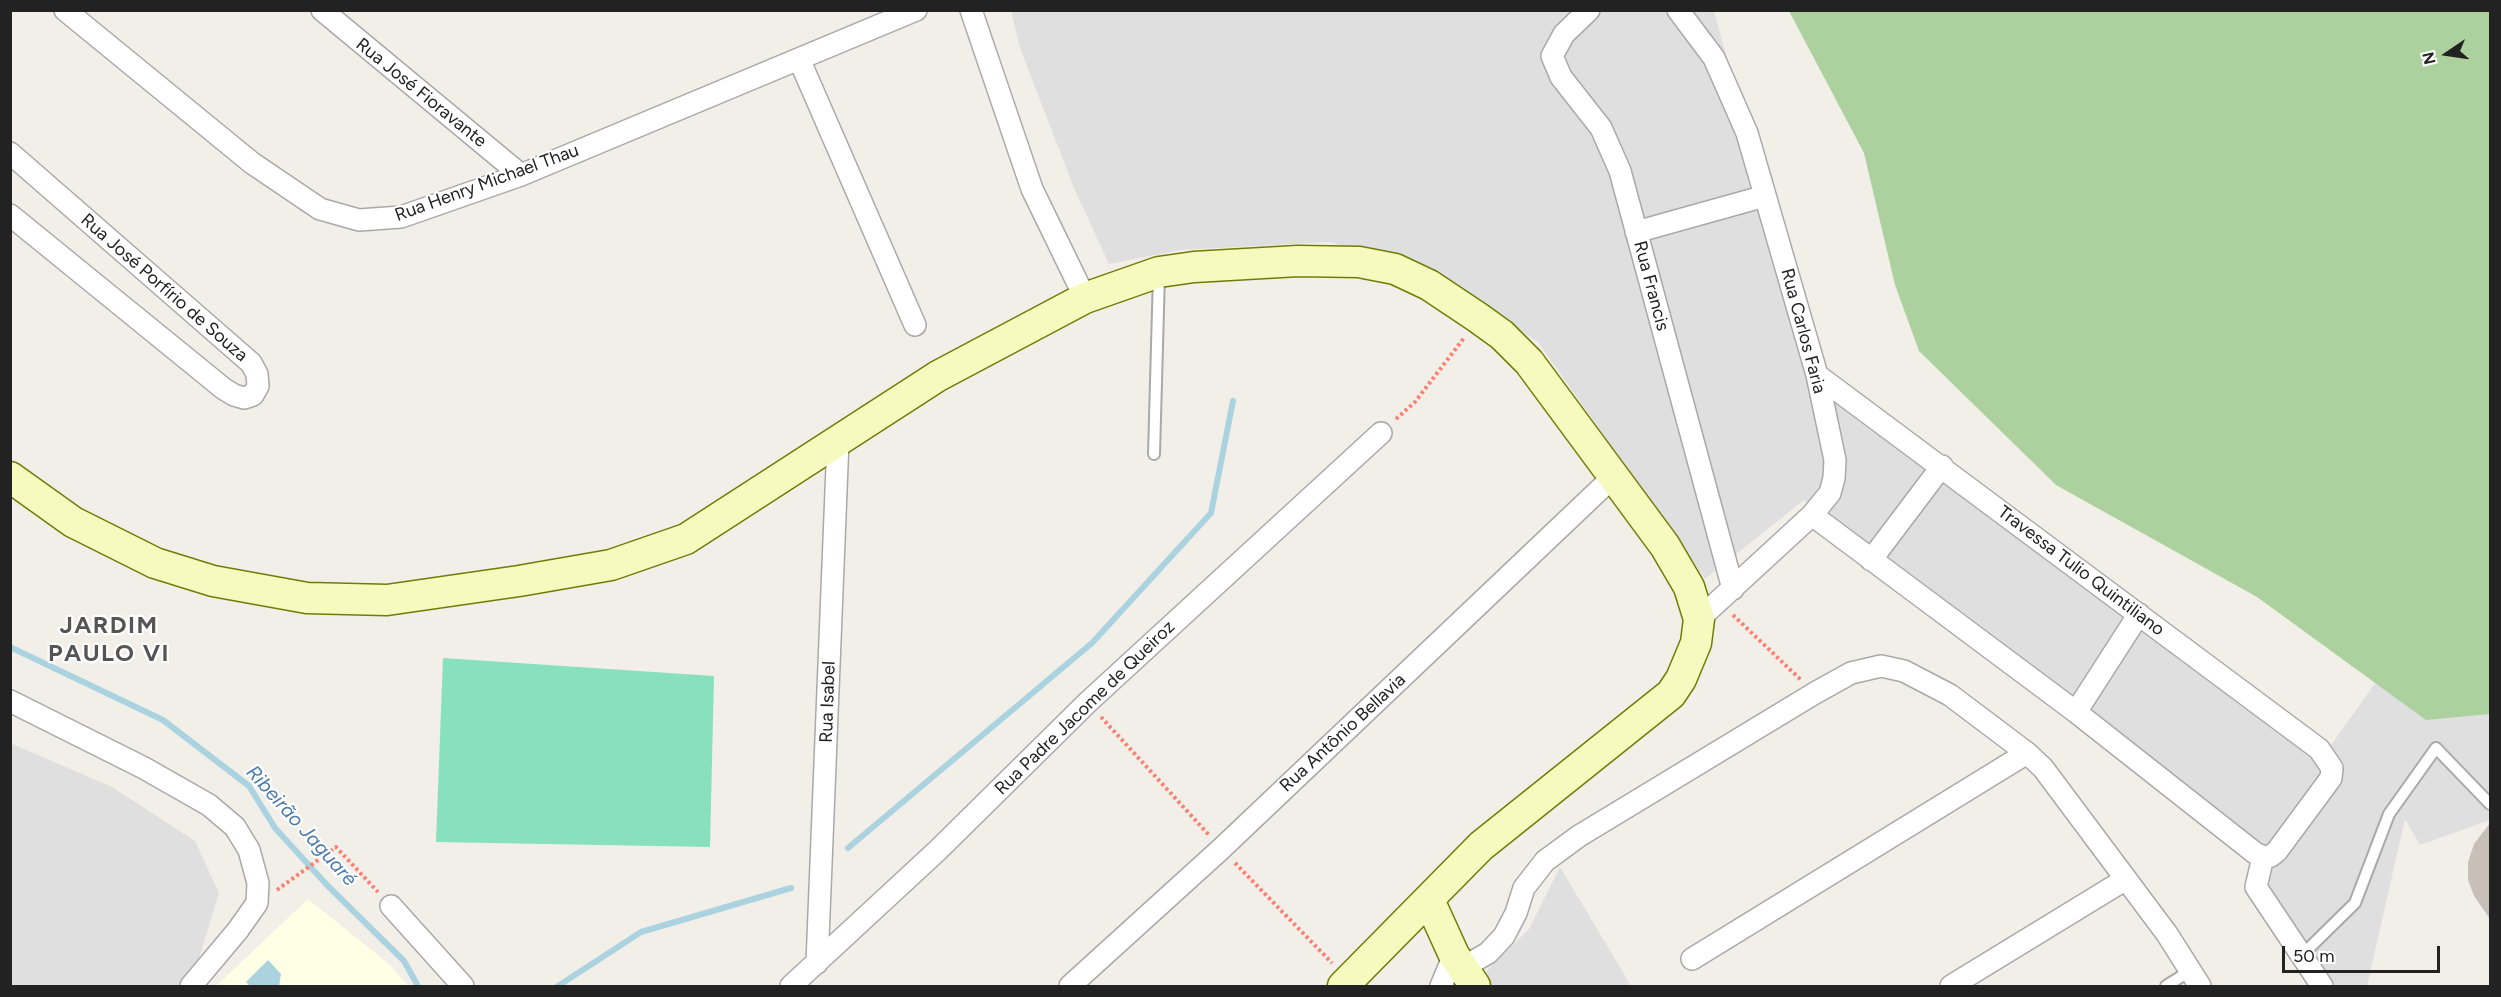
<!DOCTYPE html>
<html>
<head>
<meta charset="utf-8">
<style>
	body { margin:0 }
	#map { position:relative; width:2501px; height:997px; overflow:hidden; background:#f2efe9; font-family:Figtree,sans-serif }
	canvas { display:block }
	.frame { position:absolute; inset:0; border:12px solid #222; pointer-events:none }
	.north { position:absolute; left:2417px; top:24px; width:60px; height:60px; -webkit-text-stroke:4px #fff; paint-order:stroke; rotate:257deg; font-size:16px; font-weight:700; line-height:24px; text-align:center; color:#222 }
	.north::after { content:''; display:block; margin:auto; width:21px; height:27px; background:#222; clip-path:polygon(50% 0,100% 100%,50% 72%,0 100%) }
	.scale { position:absolute; left:2282px; top:946px; width:158px; height:27px; box-sizing:border-box; border:3px solid #222; border-top:0; padding-left:8px; font-size:18px; line-height:21px; white-space:nowrap; color:#222; -webkit-text-stroke:4px #fff; paint-order:stroke }
</style>
</head>
<body>
<div id="map">
<canvas width="2501" height="997"></canvas>
<div class="frame"></div>
<div class="north">N</div>
<div class="scale">50 m</div>
</div>
<script>
const g = document.querySelector('canvas').getContext('2d');
g.lineJoin = 'round';
function paint(path, color) { g.fillStyle = color; g.fill(path, 'evenodd'); }
const toPath = rows => new Path2D(rows.map(r => 'M' + r).join(''));
function strokePath(path, color, width, dash) { g.strokeStyle = color; g.lineWidth = width; g.lineCap = dash ? 'butt' : 'round'; g.setLineDash(dash || []); g.stroke(path); }
function write(font, color, halo, rows, align = 'center') {
  g.font = font + ' Figtree,sans-serif'; g.lineWidth = 4.5; g.setLineDash([]); g.textBaseline = 'middle'; g.strokeStyle = halo; g.fillStyle = color; for (const [text, x, y, turn = 0] of rows) {
    g.save(); g.translate(x, y); g.rotate((+turn || 0) * Math.PI / 180); g.textAlign = isNaN(turn) ? turn : align; if (halo) g.strokeText(text, 0, 0); g.fillText(text, 0, 0); g.restore();
  }
}
const residential = toPath([
	[1011,11,1714,11,1810,361,2329,748,2421,619,2490,669,2490,820,2420,845,2405,819,2367,986,2329,986,2217,812,1804,500,1705,579,1538,342,1432,274,1330,242,1180,250,1109,264,1074,188,1020,48],
	[10,743,112,787,195,841,219,893,199,958,178,986,11,986],
	[1560,867,1631,986,1476,986,1473,984,1529,929]
]);
const education = toPath([
	[308,899,389,964,408,986,216,986]
]);
const forest = toPath([
	[1789,11,2490,11,2490,714,2426,720,2257,597,2056,485,1919,351,1895,285,1864,153]
]);
const pitch = toPath([
	[443,658,714,676,710,847,436,842]
]);
const water = toPath([
	[268,960,281,974,279,986,250,986,246,982]
]);
const stream = toPath([
	[10,647,163,720,249,786,275,828,327,885,404,961,418,986],
	[848,848,1092,643,1211,513,1233,401],
	[558,986,641,932,791,888]
]);
const building = toPath([
	[2490,823,2490,919,2474,896,2468,880,2468,862,2474,844]
]);
const path = toPath([
	[1396,419,1415,402,1464,338],
	[1733,615,1801,680],
	[1101,717,1209,835],
	[1235,863,1332,963],
	[277,890,336,847,378,892]
]);
const lane = toPath([
	[1154,454,1159,274],
	[2301,956,2355,903,2389,814,2436,748,2490,804],
	[2166,986,2190,971]
]);
const street = toPath([
	[65,10,252,163,320,209,359,220,401,217,521,175,916,10],
	[322,10,521,175],
	[971,10,1032,189,1085,298],
	[1589,10,1564,34,1552,56,1561,77,1601,128,1620,171,1733,589],
	[1678,10,1714,58,1747,133,1817,375,1835,460,1834,478,1830,493,1812,515,1699,619],
	[799,59,915,325],
	[10,153,251,363,257,374,258,386,253,395,244,398,234,395,224,389,10,215],
	[1636,232,1765,196],
	[1812,515,2076,712,2255,853,2263,857,2271,856,2277,851,2331,778,2332,768,2319,749,1817,375],
	[1871,560,1942,466],
	[10,701,144,768,209,805,235,827,249,850,258,883,257,903,238,930,191,986],
	[2076,712,2139,614],
	[2263,857,2256,887,2322,986],
	[391,906,463,986],
	[1692,959,2027,753],
	[817,963,838,441],
	[1462,968,1488,953,1504,936,1516,913,1524,888,1545,861,1579,836,1815,693,1851,673,1881,666,1904,671,1950,695,2027,753,2043,768,2167,934,2200,986],
	[791,986,937,851,1088,702,1381,433],
	[1070,986,1221,849,1614,476],
	[1441,986,1454,955],
	[1951,986,2126,879]
]);
const secondary = toPath([
	[10,477,73,522,155,563,213,581,307,598,387,600,519,581,611,565,686,539,938,376,1085,298,1159,272,1194,267,1298,261,1359,262,1395,269,1429,285,1477,317,1502,335,1529,362,1665,546,1689,587,1699,619,1696,643,1681,679,1671,694,1481,846,1343,986],
	[1429,900,1454,955,1475,986]
]);
const streetNames = [
	["Rua José Fioravante",421,93,39],
	["Rua Henry Michael Thau",487,183,-20],
	["Rua Francis",1651,286,75],
	["Rua José Porfírio de Souza",164,288,41],
	["Rua Carlos Faria",1803,331,75],
	["Travessa Tulio Quintiliano",2081,571,37],
	["Rua Isabel",828,702,-88],
	["Rua Padre Jacome de Queiroz",1085,708,-44],
	["Rua Antônio Bellavia",1343,733,-43]
];
const waterNames = [
	["Ribeirão Jaguaré",301,826,48]
];
const districtNames = [
	["JARDIM",109,626],
	["PAULO VI",109,654]
];
paint(residential, '#e0dfdf');
paint(education, '#ffffe5');
paint(forest, '#add19e');
paint(pitch, '#88e0be');
paint(water, '#aad3df');
strokePath(stream, '#aad3df', 6);
paint(building, '#c7bfb8');
strokePath(lane, '#a9a9a9', 14);
strokePath(street, '#a9a9a9', 24);
strokePath(secondary, '#707d05', 33);
strokePath(path, '#fa8072', 4, [3, 3]);
strokePath(lane, '#fff', 10);
strokePath(street, '#fff', 21);
strokePath(secondary, '#f7fabf', 30);
write('18px', '#222', '#fff', streetNames);
write('italic 20px', '#4a7aab', '#fff', waterNames);
g.letterSpacing = '1.5px';
write('bold 24px', '#555', '#fff', districtNames);
g.letterSpacing = '0px';
</script>
</body>
</html>
